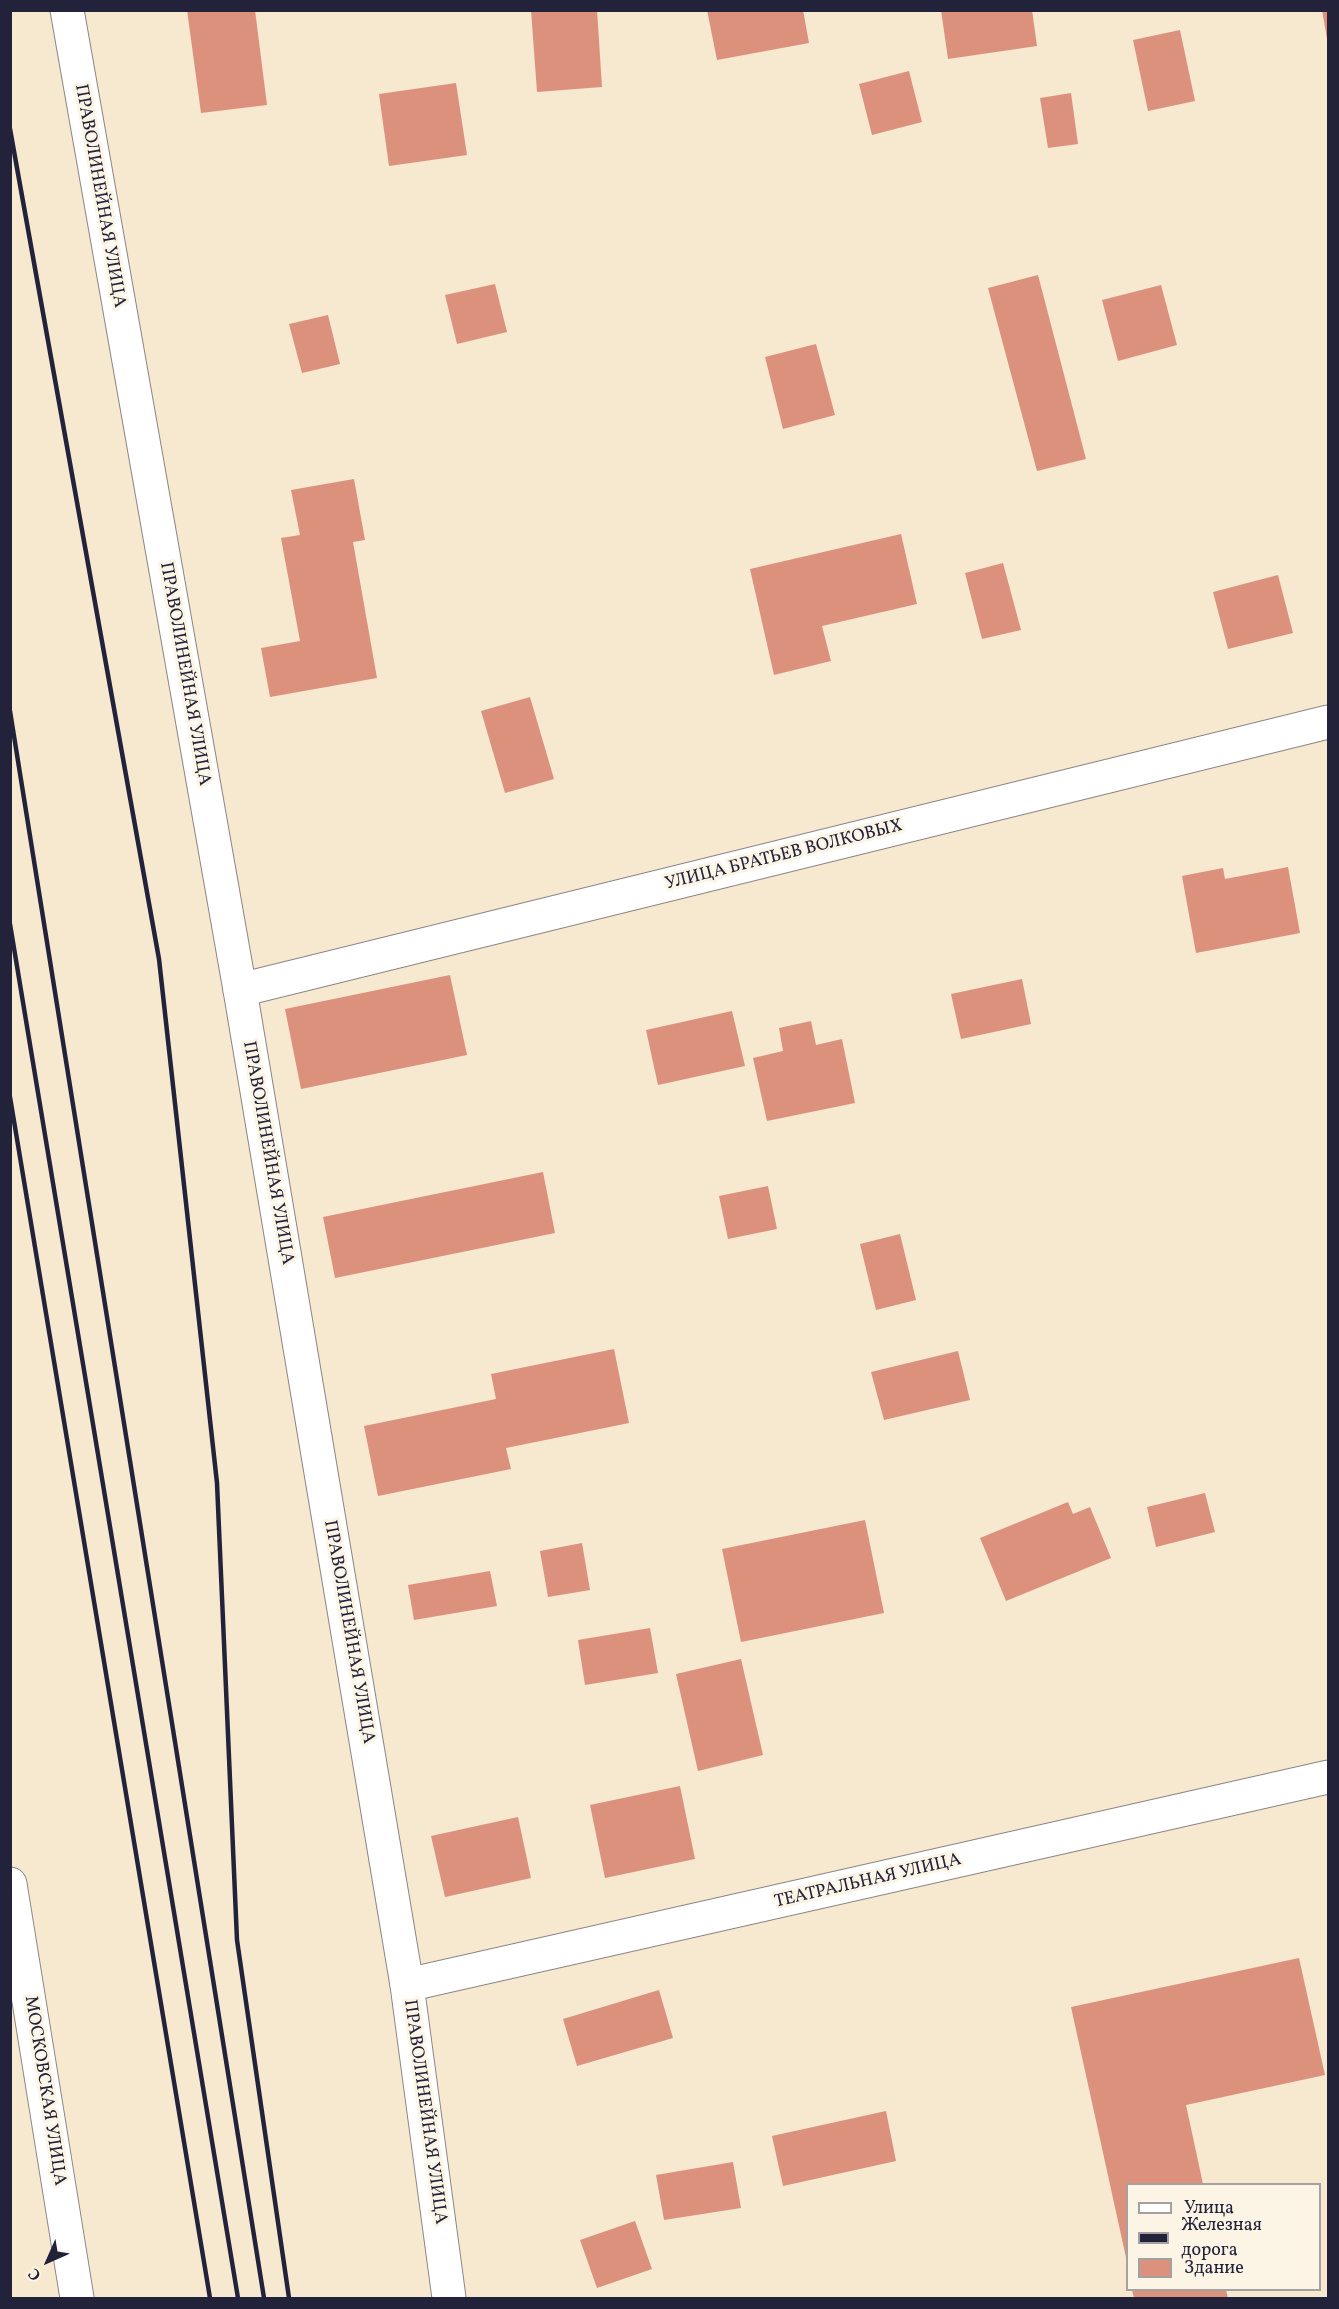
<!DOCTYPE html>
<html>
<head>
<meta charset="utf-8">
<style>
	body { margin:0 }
	#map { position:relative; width:1339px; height:2309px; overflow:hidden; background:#f7e8d0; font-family:Vollkorn,serif }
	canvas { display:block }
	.frame { position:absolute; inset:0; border:12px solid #22223b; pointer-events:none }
	.legend { position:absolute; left:1126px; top:2183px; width:195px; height:108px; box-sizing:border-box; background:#fcf5e5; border:2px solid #a5a1a1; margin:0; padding:8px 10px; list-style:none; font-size:18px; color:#22223b }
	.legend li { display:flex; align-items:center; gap:12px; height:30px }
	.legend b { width:30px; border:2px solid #a5a1a1 }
	.north { position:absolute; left:18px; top:2231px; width:60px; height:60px; -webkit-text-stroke:4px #fcf5e5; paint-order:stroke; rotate:225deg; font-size:16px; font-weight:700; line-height:24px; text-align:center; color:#22223b }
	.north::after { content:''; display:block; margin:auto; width:21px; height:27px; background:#22223b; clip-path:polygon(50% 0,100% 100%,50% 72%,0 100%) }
</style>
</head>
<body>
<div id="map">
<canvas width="1339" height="2309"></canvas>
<div class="frame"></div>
<ul class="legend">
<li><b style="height:8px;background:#fff"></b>Улица</li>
<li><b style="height:8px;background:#22223b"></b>Железная дорога</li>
<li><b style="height:16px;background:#dc917d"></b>Здание</li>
</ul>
<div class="north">С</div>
</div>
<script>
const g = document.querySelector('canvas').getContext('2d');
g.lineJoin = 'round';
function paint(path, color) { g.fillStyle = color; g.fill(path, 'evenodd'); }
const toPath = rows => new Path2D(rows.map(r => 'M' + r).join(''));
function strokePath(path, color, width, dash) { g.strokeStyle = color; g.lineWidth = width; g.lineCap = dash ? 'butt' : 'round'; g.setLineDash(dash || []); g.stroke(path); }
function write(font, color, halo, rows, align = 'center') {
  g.font = font + ' Vollkorn,serif'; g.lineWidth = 6; g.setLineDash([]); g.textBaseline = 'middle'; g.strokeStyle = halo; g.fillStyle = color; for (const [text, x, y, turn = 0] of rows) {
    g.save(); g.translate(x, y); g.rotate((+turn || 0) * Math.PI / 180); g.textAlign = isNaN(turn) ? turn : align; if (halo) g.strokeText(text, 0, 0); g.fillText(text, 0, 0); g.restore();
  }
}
const building = toPath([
	[187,10,255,10,267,105,201,113],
	[531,10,597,10,602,87,537,92],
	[707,10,803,10,809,43,717,60],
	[941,10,1032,10,1037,46,948,59],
	[1322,10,1328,10,1328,39,1327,39],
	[1180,30,1195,101,1148,111,1133,40],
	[909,71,922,122,872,135,859,84],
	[456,83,467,155,389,166,379,94],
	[1071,93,1078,144,1048,148,1040,98],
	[1038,275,1086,459,1037,471,988,288],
	[495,284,507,332,457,344,445,295],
	[1161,285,1177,345,1118,361,1102,300],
	[328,315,340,364,302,373,289,324],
	[816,344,835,415,783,429,765,357],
	[354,479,365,540,353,542,377,678,270,697,261,648,300,641,281,538,300,535,291,490],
	[901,534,917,604,822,626,831,661,774,675,750,569],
	[1003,563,1021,630,982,639,965,573],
	[1278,575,1293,633,1228,649,1213,592],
	[530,697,554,779,505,793,481,711],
	[1288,867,1300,933,1196,953,1182,876,1223,868,1225,879],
	[450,975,467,1055,301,1089,285,1009],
	[1022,979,1031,1024,961,1039,951,994],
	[732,1011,745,1066,658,1085,646,1030],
	[811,1021,816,1045,842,1039,855,1103,767,1121,753,1058,783,1051,779,1028],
	[543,1172,555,1233,335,1278,323,1217],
	[768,1186,777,1229,728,1239,719,1196],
	[900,1234,916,1300,876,1310,860,1244],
	[614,1349,629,1423,506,1448,511,1469,378,1496,364,1426,496,1399,491,1374],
	[958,1351,970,1400,884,1420,871,1372],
	[1205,1493,1215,1532,1156,1547,1147,1507],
	[1068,1502,1073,1514,1090,1507,1111,1558,1006,1601,980,1538],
	[865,1520,884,1613,741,1642,722,1549],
	[582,1543,590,1590,548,1597,540,1551],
	[490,1571,497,1606,414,1620,408,1585],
	[650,1628,658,1673,585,1685,578,1640],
	[741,1659,763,1755,698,1771,676,1674],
	[680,1786,695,1859,605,1878,590,1805],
	[518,1817,531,1878,445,1897,431,1836],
	[1299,1958,1325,2075,1186,2105,1203,2184,1128,2184,1127,2262,1071,2007],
	[659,1990,673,2038,577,2066,563,2019],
	[886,2111,896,2161,783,2186,772,2136],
	[733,2162,741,2208,664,2220,656,2175],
	[635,2221,652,2269,597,2288,580,2240],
	[1132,2290,1226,2290,1228,2298,1134,2298]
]);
const minor = toPath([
	[240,990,1328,722],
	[407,1985,1328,1777]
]);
const major = toPath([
	[67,10,240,990,407,1985,449,2298],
	[10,1884,77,2298]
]);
const rail = toPath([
	[10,129,159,959,217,1483,237,1940,289,2298],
	[10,711,264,2298],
	[10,924,238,2298],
	[10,1097,210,2298]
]);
const streetNames = [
	["ПРАВОЛИНЕЙНАЯ УЛИЦА",99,196,80],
	["ПРАВОЛИНЕЙНАЯ УЛИЦА",184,674,80],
	["УЛИЦА БРАТЬЕВ ВОЛКОВЫХ",784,856,-14],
	["ПРАВОЛИНЕЙНАЯ УЛИЦА",267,1153,80],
	["ПРАВОЛИНЕЙНАЯ УЛИЦА",348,1632,80],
	["ТЕАТРАЛЬНАЯ УЛИЦА",868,1882,-13],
	["МОСКОВСКАЯ УЛИЦА",44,2091,81],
	["ПРАВОЛИНЕЙНАЯ УЛИЦА",424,2112,82]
];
paint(building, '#dc917d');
strokePath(minor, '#8c8586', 35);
strokePath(major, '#8c8586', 35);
strokePath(minor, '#fff', 33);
strokePath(major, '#fff', 33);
strokePath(rail, '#22223b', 4.5);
write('18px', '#22223b', '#fcf5e5', streetNames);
</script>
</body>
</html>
